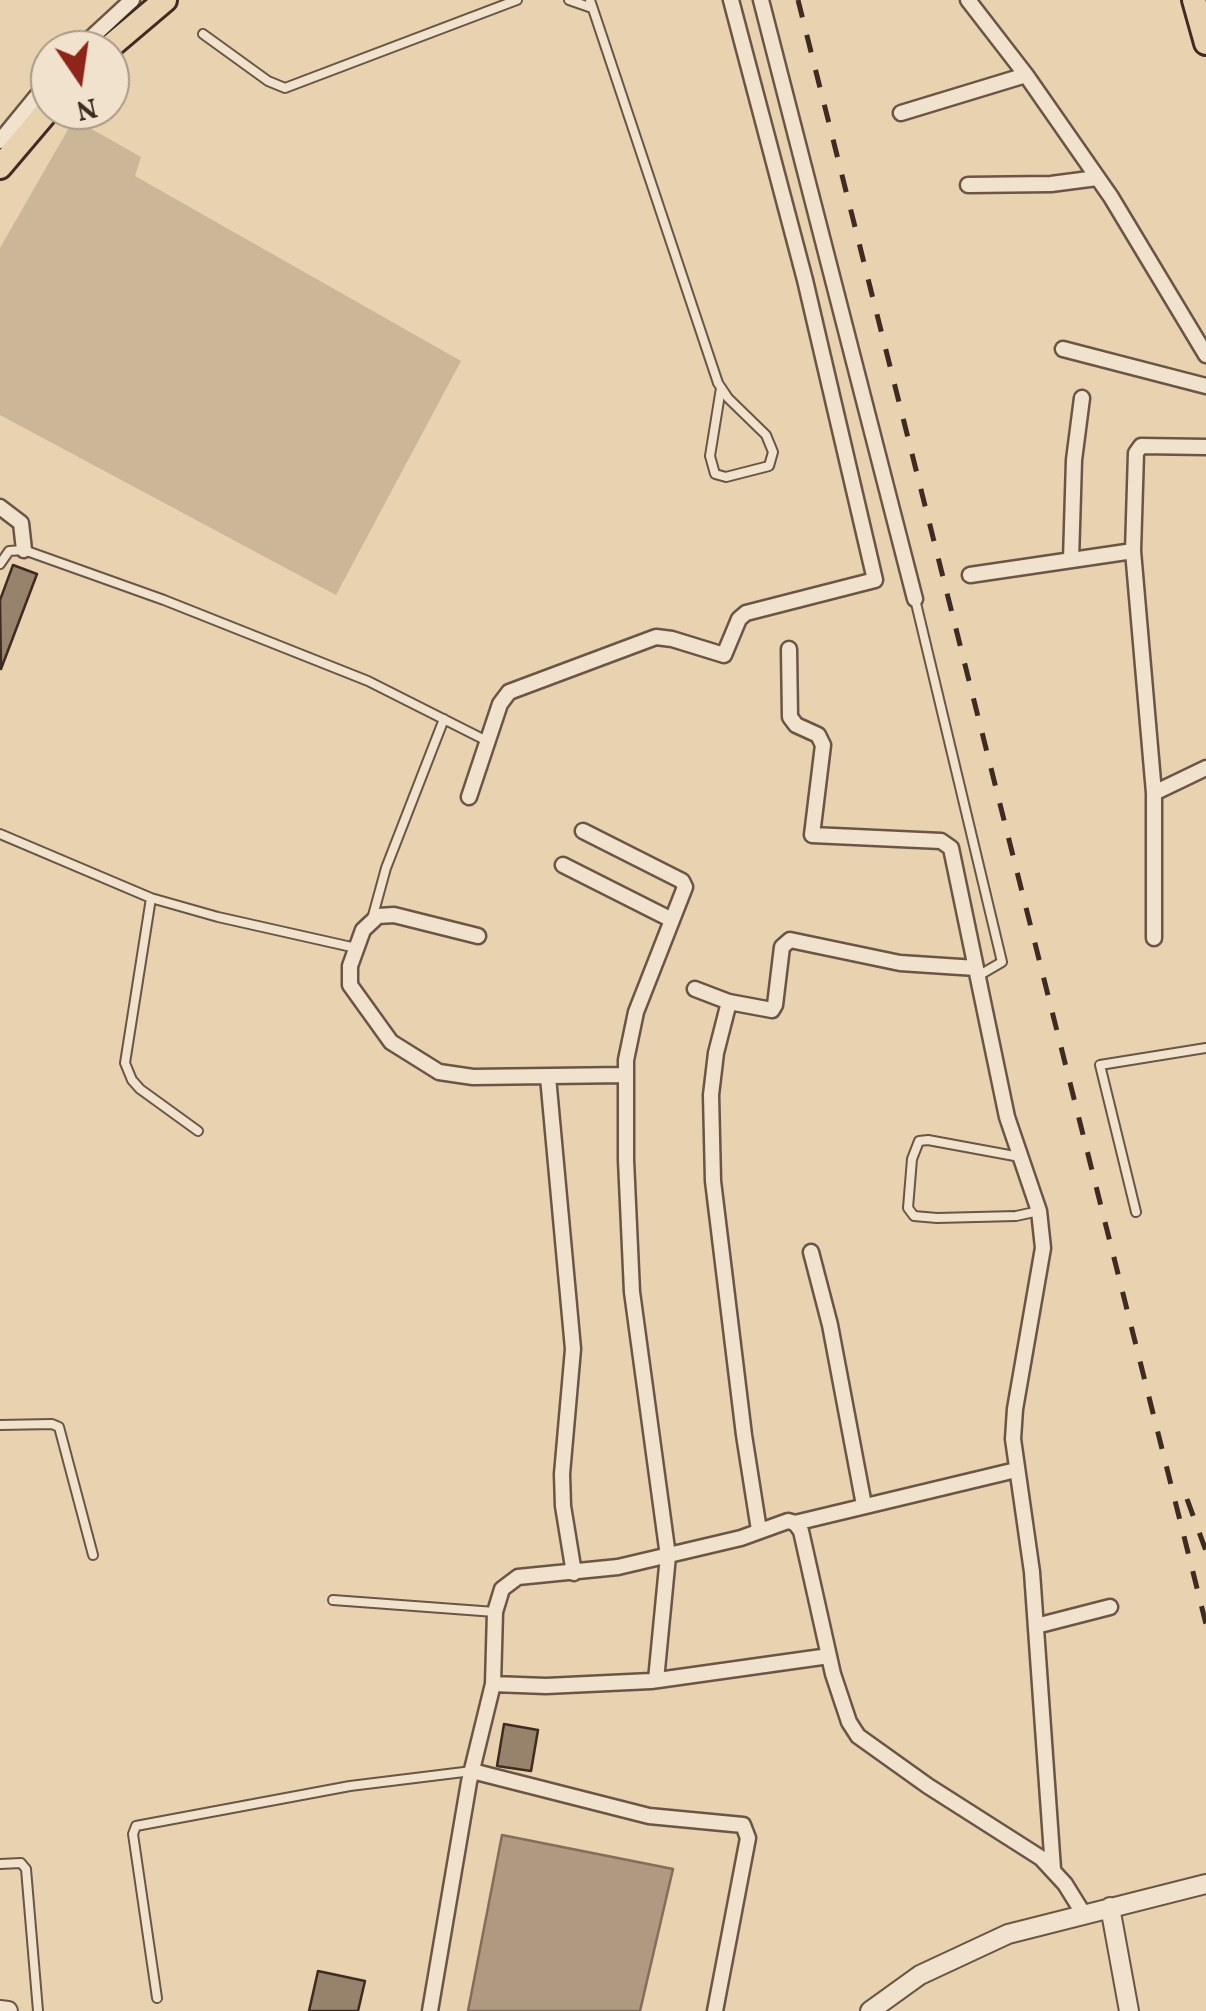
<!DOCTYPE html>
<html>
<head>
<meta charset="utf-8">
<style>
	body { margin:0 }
	#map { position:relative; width:1206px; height:2011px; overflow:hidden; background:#e8d2b0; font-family:Vollkorn,serif }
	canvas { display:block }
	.north { position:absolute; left:30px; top:30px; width:100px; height:100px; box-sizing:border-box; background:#f0e2cc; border:2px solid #a98; border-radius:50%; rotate:167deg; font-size:28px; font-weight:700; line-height:40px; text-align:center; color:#402b23 }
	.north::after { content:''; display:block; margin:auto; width:35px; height:45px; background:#8f2418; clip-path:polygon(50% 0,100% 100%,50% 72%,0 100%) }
</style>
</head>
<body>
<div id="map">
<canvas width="1206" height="2011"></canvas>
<div class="north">N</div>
</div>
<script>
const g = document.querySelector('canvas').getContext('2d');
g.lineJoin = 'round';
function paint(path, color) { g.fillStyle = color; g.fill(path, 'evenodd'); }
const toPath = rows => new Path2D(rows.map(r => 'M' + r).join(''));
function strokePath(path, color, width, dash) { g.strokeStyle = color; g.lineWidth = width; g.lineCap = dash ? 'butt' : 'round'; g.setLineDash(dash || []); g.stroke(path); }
const green = toPath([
	[74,119,141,157,135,176,461,361,336,595,0,415,0,248]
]);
const water = toPath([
	[502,1835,673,1869,640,2011,468,2011,502,1835]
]);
const building = toPath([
	[13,565,37,574,1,669,0,600,13,565],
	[504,1724,538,1730,531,1771,497,1766,504,1724],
	[318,1971,365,1981,358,2011,309,2011,318,1971]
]);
const service = toPath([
	[569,0,592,8],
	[590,0,718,383,728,398,766,435,773,452,769,466,726,477,715,474,710,456,721,388],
	[203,34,268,81,285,88,517,0],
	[0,564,9,551,24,550,164,600,368,681,487,741],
	[915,599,1002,962,978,976],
	[0,834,151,898,218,917,356,948],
	[151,898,125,1063,132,1080,140,1089,198,1131],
	[372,919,386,868,444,719],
	[1020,1157,928,1140,919,1141,912,1159,908,1208,914,1216,937,1218,1016,1216,1039,1211],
	[1136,1212,1100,1065,1206,1048],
	[0,1425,52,1424,59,1427,93,1555],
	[333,1600,495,1612],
	[0,1864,21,1863,26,1869,38,2011],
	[157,1998,133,1834,136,1826,350,1786,472,1771]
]);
const minor = toPath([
	[761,0,915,599],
	[968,0,1026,75,1111,197,1206,355],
	[78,50,132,0],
	[901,113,1026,75],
	[0,141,50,80],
	[968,185,1051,184,1097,178],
	[1063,349,1206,386],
	[0,507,21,523,24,550],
	[1071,560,1074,460,1082,398],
	[970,575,1133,551],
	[789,649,790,717,796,725,818,735,823,745,812,835,941,841,951,848,1007,1117,1039,1211,1043,1248,1015,1409,1013,1439,1032,1572,1053,1869],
	[1154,793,1206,768],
	[469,797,500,704,509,692,656,637,672,639,724,655,739,619,746,613,875,580,805,280,731,0],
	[583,831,682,881,685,887,636,1012,626,1060,626,1160,632,1292,668,1556,656,1680],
	[563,865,672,920],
	[478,936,394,915,378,916,363,930,350,966,350,985,391,1042,439,1072,473,1077,626,1075],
	[1154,938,1154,793,1133,551,1136,453,1141,446,1206,447],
	[695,989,729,1002,772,1010,775,1005,782,947,790,940,900,963,976,968],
	[729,1002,716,1053,711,1095,713,1181,744,1435,759,1530],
	[548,1077,573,1349,562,1474,563,1506,574,1573],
	[811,1252,830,1325,864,1505],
	[795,1523,1016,1470],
	[1036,1626,1110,1607],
	[493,1684,546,1686,651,1681,829,1656],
	[472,1771,649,1816,743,1825,748,1838,715,2011],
	[430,2011,469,1782,493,1684,495,1612,502,1589,518,1577,618,1567,741,1538,788,1521,795,1523,801,1531,833,1674,849,1722,858,1736,928,1786,1041,1858,1065,1884,1083,1913]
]);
const tertiary = toPath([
	[1110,1907,1129,2011],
	[0,2010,8,2011],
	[870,2011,920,1975,1008,1934,1206,1884]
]);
const primary = toPath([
	[1194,0,1206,43],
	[106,50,165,0],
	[0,167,50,108]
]);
const rail = toPath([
	[798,0,1206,1624],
	[1187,1499,1206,1551]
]);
paint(green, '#cbb698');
paint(water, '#af9980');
strokePath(water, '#836d5b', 2.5);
paint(building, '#97826c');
strokePath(building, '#402b23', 2.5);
strokePath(service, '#6a5546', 12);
strokePath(minor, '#6a5546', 19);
strokePath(tertiary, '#6a5546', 22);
strokePath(primary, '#402b23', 28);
strokePath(service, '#f0e2cc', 8);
strokePath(minor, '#f0e2cc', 14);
strokePath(tertiary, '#f0e2cc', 18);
strokePath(primary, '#e8d2b0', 22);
strokePath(rail, '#402b23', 5, [18, 18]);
</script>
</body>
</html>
